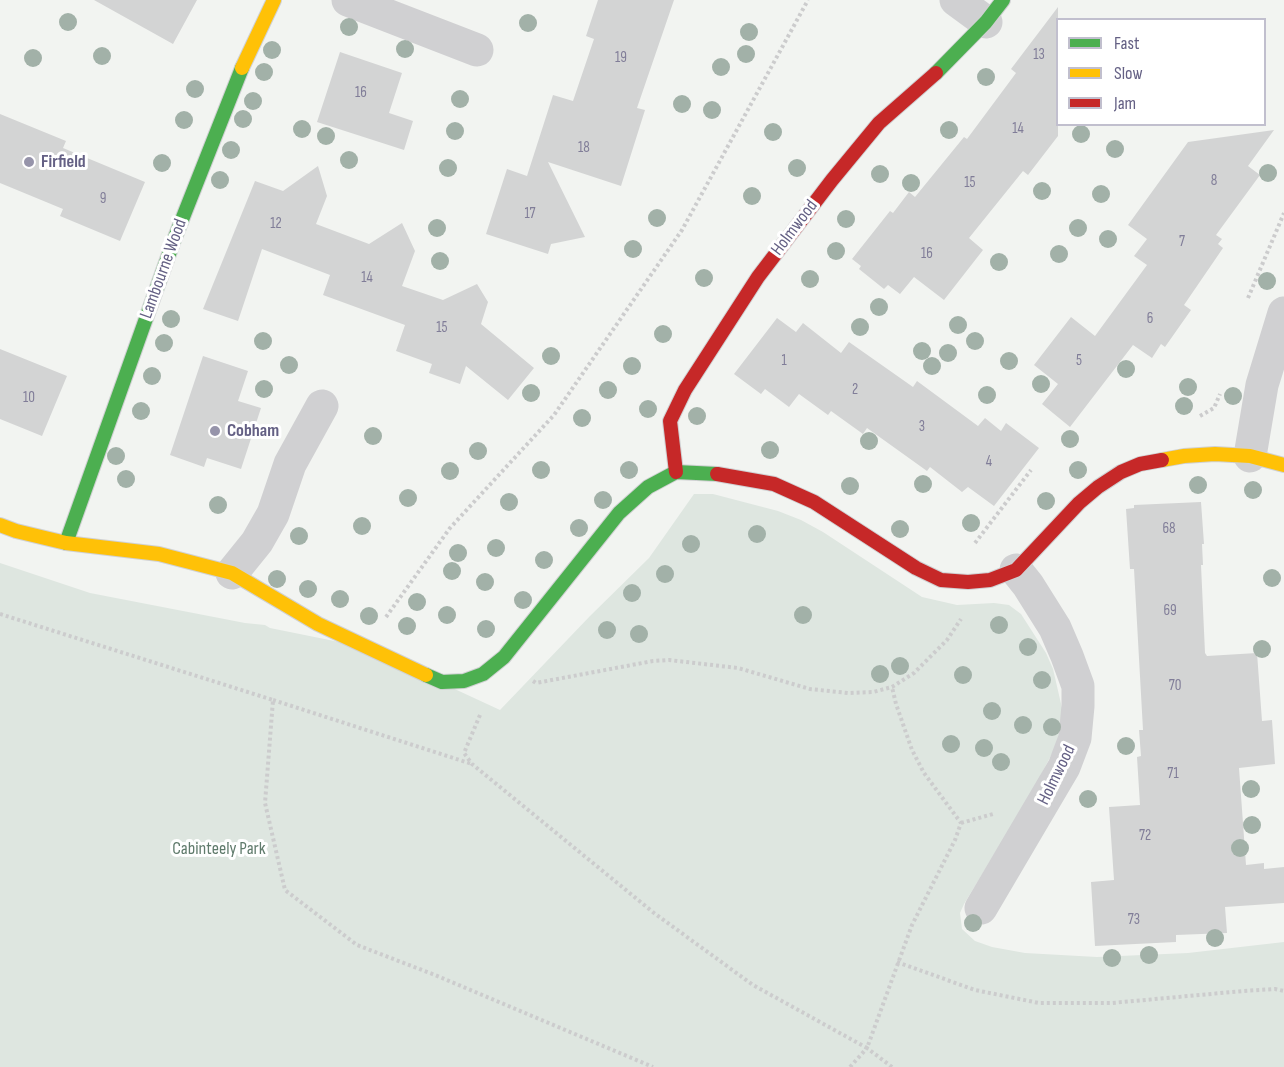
<!DOCTYPE html>
<html>
<head>
<meta charset="utf-8">
<style>
	body { margin:0 }
	#map { position:relative; width:1284px; height:1067px; overflow:hidden; background:#f2f4f1; font-family:"Sofia Sans Condensed",sans-serif }
	canvas { display:block }
	.legend { position:absolute; left:1056px; top:18px; width:210px; height:108px; box-sizing:border-box; background:#fff; border:2px solid #c1bfce; margin:0; padding:8px 10px; list-style:none; font-size:18px; color:#646084 }
	.legend li { display:flex; align-items:center; gap:12px; height:30px }
	.legend b { width:30px; border:2px solid #c1bfce }
</style>
</head>
<body>
<div id="map">
<canvas width="1284" height="1067"></canvas>
<ul class="legend">
<li><b style="height:8px;background:#4caf50"></b>Fast</li>
<li><b style="height:8px;background:#ffc107"></b>Slow</li>
<li><b style="height:8px;background:#c62828"></b>Jam</li>
</ul>
</div>
<script>
const g = document.querySelector('canvas').getContext('2d');
g.lineJoin = 'round';
function paint(path, color) { g.fillStyle = color; g.fill(path, 'evenodd'); }
const toPath = rows => new Path2D(rows.map(r => 'M' + r).join(''));
function strokePath(path, color, width, dash) { g.strokeStyle = color; g.lineWidth = width; g.lineCap = dash ? 'butt' : 'round'; g.setLineDash(dash || []); g.stroke(path); }
function write(font, color, halo, rows, align = 'center') {
  g.font = font + ' "Sofia Sans Condensed",sans-serif'; g.lineWidth = 6; g.setLineDash([]); g.textBaseline = 'middle'; g.strokeStyle = halo; g.fillStyle = color; for (const [text, x, y, turn = 0] of rows) {
    g.save(); g.translate(x, y); g.rotate((+turn || 0) * Math.PI / 180); g.textAlign = isNaN(turn) ? turn : align; if (halo) g.strokeText(text, 0, 0); g.fillText(text, 0, 0); g.restore();
  }
}
const green = toPath([
	[694,494,713,494,778,511,801,520,823,532,922,597,957,605,994,603,1009,605,1021,614,1046,653,1053,669,1062,708,1061,729,1057,744,1032,792,964,904,960,913,962,929,975,941,992,947,1025,953,1097,957,1188,953,1284,942,1284,1067,0,1067,0,563,90,593,245,623,265,625,270,628,364,647,500,710,590,616,649,558]
]);
const building = toPath([
	[94,0,197,0,173,44],
	[598,0,674,0,637,108,645,110,621,186,548,162,585,237,551,244,548,254,486,234,507,169,527,176,553,95,573,101,594,39,586,36],
	[1058,7,1058,136,1028,175,1023,171,969,238,983,250,944,300,914,277,900,294,888,285,884,289,859,269,861,266,852,259,890,211,893,213,909,192,915,197,964,137,967,139,1016,73,1011,69],
	[340,52,402,73,389,113,413,121,404,150,317,122],
	[0,114,66,141,63,148,145,182,120,241,60,216,63,209,0,183],
	[1274,130,1248,166,1260,175,1216,235,1222,239,1218,244,1223,248,1184,305,1191,310,1165,347,1161,344,1152,358,1133,345,1070,427,1042,404,1058,384,1034,365,1071,317,1095,336,1147,265,1134,256,1147,239,1128,225,1188,142],
	[318,166,327,196,316,224,369,244,402,223,415,251,402,286,443,300,477,284,488,302,481,324,534,368,508,400,466,366,460,384,429,373,432,364,396,351,405,325,323,295,330,275,262,249,238,321,203,309,255,181,283,191],
	[777,318,796,332,803,323,841,353,849,342,913,387,917,381,978,426,985,418,1001,431,1006,423,1039,448,994,506,968,487,962,492,930,467,927,471,867,428,863,434,831,411,828,415,799,394,789,407,765,389,761,394,734,374],
	[0,349,67,376,42,436,0,419],
	[203,356,248,371,238,401,261,408,241,469,207,458,204,467,170,455],
	[1201,502,1204,544,1202,544,1203,565,1201,565,1205,653,1207,656,1257,653,1262,721,1272,720,1275,764,1239,768,1246,865,1264,863,1264,869,1284,867,1284,903,1225,907,1227,933,1176,935,1176,942,1095,946,1091,882,1114,880,1109,807,1140,805,1137,757,1141,756,1139,730,1143,730,1134,569,1130,569,1126,509,1134,508,1134,505]
]);
const path = toPath([
	[1248,298,1284,213],
	[1200,416,1214,408,1220,394],
	[975,543,1031,470],
	[0,614,273,700,265,803,285,890,357,945,435,975,653,1067],
	[386,617,450,528,554,415,682,230,808,0],
	[533,681,536,683,653,661,669,660,738,668,810,689,848,693,873,692,892,687,914,673,947,640,961,619],
	[273,700,472,764],
	[480,715,464,753,472,764,654,913,753,985,867,1048,912,925,955,840,961,823,924,773,912,750,896,704,892,687],
	[961,823,993,814],
	[897,962,975,990,1039,1003,1112,1003,1243,991,1275,989,1284,991],
	[850,1067,867,1048,892,1067]
]);
const street = toPath([
	[348,0,477,50],
	[956,0,986,22],
	[1250,456,1262,385,1284,313],
	[232,573,257,542,273,514,290,464,322,406],
	[981,908,1064,767,1075,738,1078,706,1078,686,1067,656,1055,628,1028,585,1016,570]
]);
const fast = toPath([
	[936,73,986,22,1003,0],
	[66,543,174,240,242,68],
	[426,675,442,682,464,681,483,674,504,657,619,513,648,487,676,472,717,474]
]);
const slow = toPath([
	[242,68,274,0],
	[1162,460,1184,456,1215,454,1250,456,1284,465],
	[0,525,16,531,66,543,159,554,232,573,318,624,426,675]
]);
const jam = toPath([
	[676,472,670,421,685,390,758,277,832,180,879,123,936,73],
	[717,474,774,484,814,502,916,568,941,580,968,582,990,580,1016,570,1079,503,1098,487,1121,472,1140,464,1162,460]
]);
const trees = [
	[68,22],
	[528,23],
	[349,27],
	[749,32],
	[405,49],
	[272,50],
	[746,54],
	[102,56],
	[33,58],
	[721,67],
	[264,72],
	[986,77],
	[195,89],
	[460,99],
	[253,101],
	[682,104],
	[712,110],
	[243,119],
	[184,120],
	[302,129],
	[949,130],
	[455,131],
	[773,132],
	[1081,134],
	[326,136],
	[1115,149],
	[231,150],
	[349,160],
	[162,163],
	[448,168],
	[797,168],
	[1268,173],
	[880,174],
	[220,180],
	[911,183],
	[1042,191],
	[1101,194],
	[752,196],
	[657,218],
	[846,219],
	[437,228],
	[1078,228],
	[1108,239],
	[633,249],
	[836,251],
	[1059,254],
	[440,261],
	[999,262],
	[704,278],
	[810,279],
	[1267,281],
	[879,307],
	[171,319],
	[958,325],
	[860,327],
	[663,334],
	[263,341],
	[975,341],
	[164,343],
	[922,351],
	[948,353],
	[551,356],
	[1009,361],
	[289,365],
	[632,366],
	[932,366],
	[1126,369],
	[152,376],
	[1041,384],
	[1188,387],
	[264,389],
	[608,390],
	[531,393],
	[987,395],
	[1233,396],
	[1184,406],
	[648,409],
	[141,411],
	[697,416],
	[582,418],
	[373,436],
	[1070,439],
	[869,441],
	[770,450],
	[478,451],
	[116,456],
	[541,470],
	[629,470],
	[1078,470],
	[450,471],
	[126,479],
	[923,484],
	[1198,485],
	[850,486],
	[1253,490],
	[408,498],
	[603,500],
	[1046,501],
	[509,502],
	[218,505],
	[971,523],
	[362,526],
	[579,528],
	[900,529],
	[757,534],
	[299,536],
	[691,544],
	[496,548],
	[458,553],
	[544,560],
	[452,571],
	[665,574],
	[1272,578],
	[277,579],
	[485,582],
	[308,589],
	[632,593],
	[340,599],
	[523,600],
	[417,602],
	[447,615],
	[803,615],
	[369,616],
	[999,625],
	[407,626],
	[486,629],
	[607,630],
	[639,634],
	[1028,647],
	[1262,649],
	[900,666],
	[880,674],
	[963,675],
	[1042,680],
	[992,711],
	[1023,725],
	[1052,727],
	[951,744],
	[1126,746],
	[984,748],
	[1001,762],
	[1251,789],
	[1088,799],
	[1252,825],
	[1240,848],
	[973,923],
	[1215,938],
	[1149,955],
	[1112,958]
];
const markers = [
	[29,162,6,"#9694aa"],
	[215,431,6,"#9694aa"]
];
const numberNames = [
	["13",1039,55],
	["19",621,58],
	["16",361,93],
	["14",1018,129],
	["18",584,148],
	["8",1214,181],
	["15",970,183],
	["9",103,199],
	["17",530,214],
	["12",276,224],
	["7",1182,242],
	["16",927,254],
	["14",367,278],
	["6",1150,319],
	["15",442,328],
	["1",784,361],
	["5",1079,361],
	["2",855,390],
	["10",29,398],
	["3",922,427],
	["4",989,462],
	["68",1169,529],
	["69",1170,611],
	["70",1175,686],
	["71",1173,774],
	["72",1145,836],
	["73",1134,920]
];
const poiNames = [
	["Firfield",41,162],
	["Cobham",227,431]
];
const streetNames = [
	["Holmwood",795,228,-53],
	["Lambourne Wood",164,269,-70],
	["Holmwood",1057,775,-64]
];
const parkNames = [
	["Cabinteely Park",219,849]
];
paint(green, '#dee6e0');
paint(building, '#d3d4d4');
strokePath(fast, '#d0d1d3', 16);
strokePath(slow, '#d0d1d3', 16);
strokePath(jam, '#d0d1d3', 16);
strokePath(path, '#cccccd', 4, [3, 3]);
strokePath(street, '#d0d0d2', 33);
strokePath(fast, '#4caf50', 14);
strokePath(slow, '#ffc107', 14);
strokePath(jam, '#c62828', 14);
g.fillStyle = '#a2b1a8';
for (const [x, y] of trees) { g.beginPath(); g.arc(x, y, 9, 0, 2 * Math.PI); g.fill(); }
for (const [x, y, r, color] of markers) { const dot = new Path2D(); dot.arc(x, y, r, 0, 2 * Math.PI); g.fillStyle = color; g.fill(dot); strokePath(dot, '#fff', 2); }
write('15px', '#807d98', null, numberNames);
write('bold 18px', '#646084', '#fff', poiNames, 'left');
write('18px', '#646084', '#fff', streetNames);
write('18px', '#607b6c', '#fff', parkNames);
</script>
</body>
</html>
